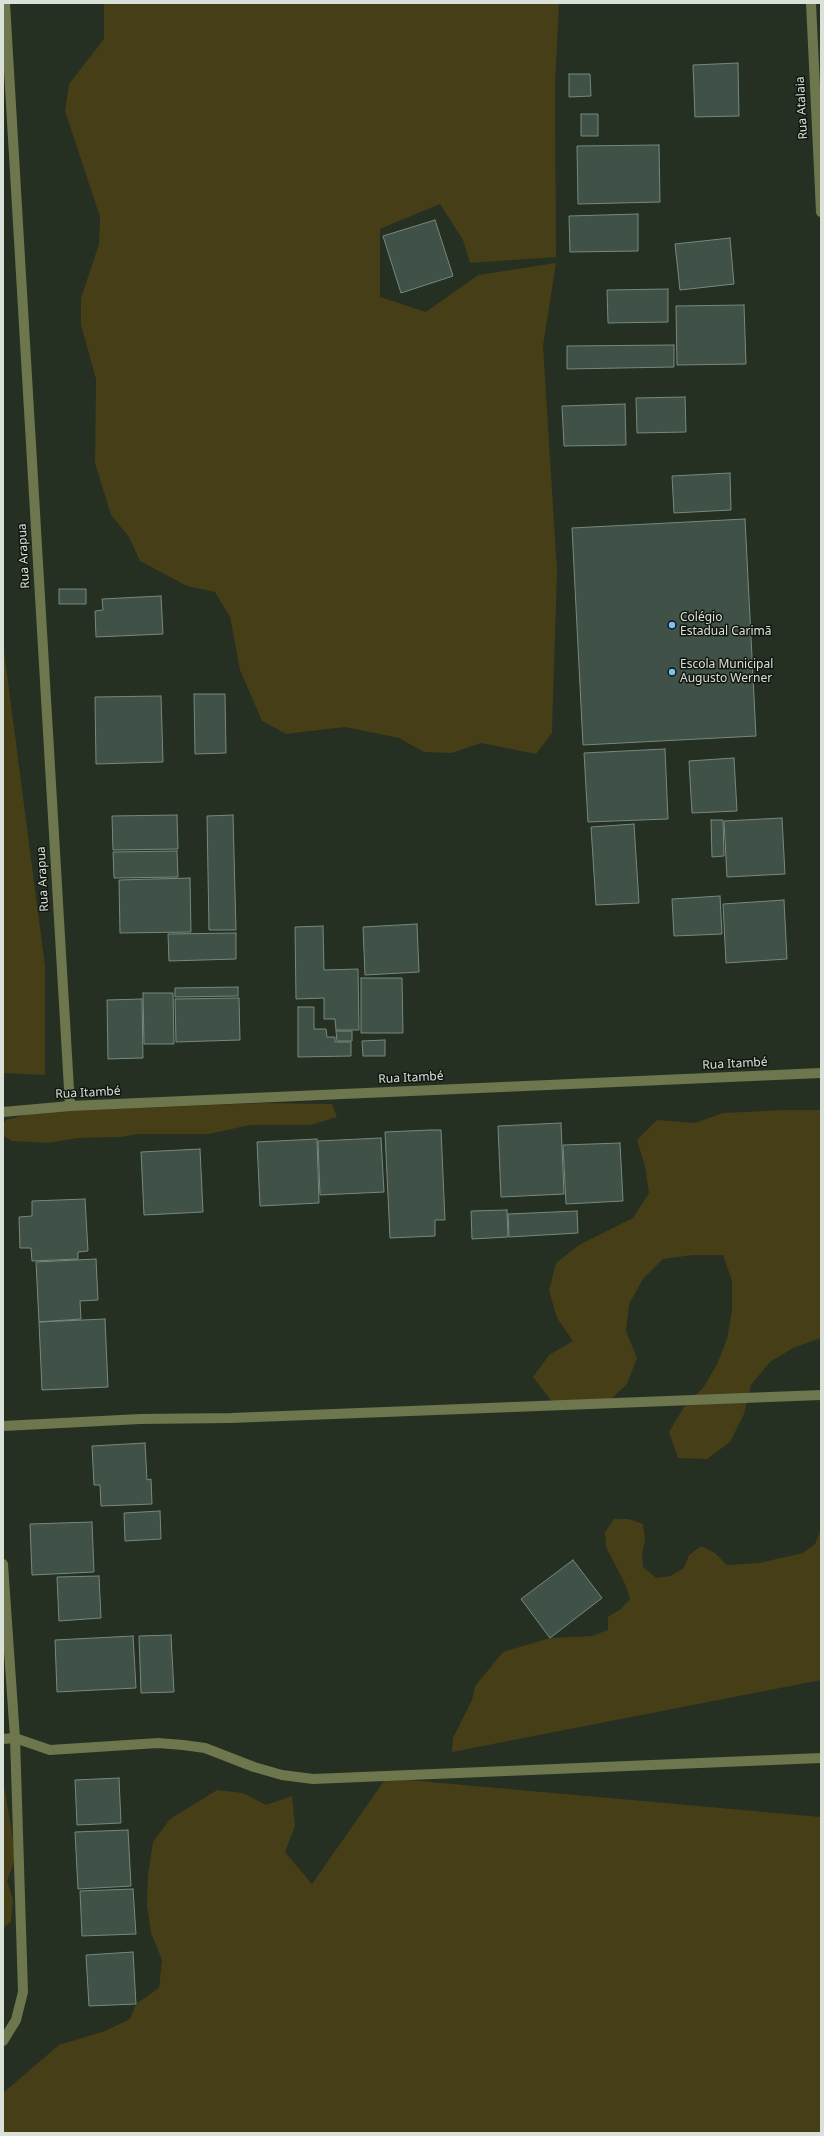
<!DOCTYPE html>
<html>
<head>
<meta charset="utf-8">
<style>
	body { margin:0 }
	#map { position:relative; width:824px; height:2136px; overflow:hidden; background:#252f22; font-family:"Noto Sans",sans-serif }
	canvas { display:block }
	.frame { position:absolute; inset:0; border:4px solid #dae1d8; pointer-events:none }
</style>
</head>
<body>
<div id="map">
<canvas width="824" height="2136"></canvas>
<div class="frame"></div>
</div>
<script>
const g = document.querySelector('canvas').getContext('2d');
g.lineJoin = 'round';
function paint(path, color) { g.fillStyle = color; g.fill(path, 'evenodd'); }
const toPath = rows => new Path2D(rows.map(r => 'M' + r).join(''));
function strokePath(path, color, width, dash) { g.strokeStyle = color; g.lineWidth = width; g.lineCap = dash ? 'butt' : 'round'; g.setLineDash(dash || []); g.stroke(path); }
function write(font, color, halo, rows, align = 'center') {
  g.font = font + ' "Noto Sans",sans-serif'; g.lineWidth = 3; g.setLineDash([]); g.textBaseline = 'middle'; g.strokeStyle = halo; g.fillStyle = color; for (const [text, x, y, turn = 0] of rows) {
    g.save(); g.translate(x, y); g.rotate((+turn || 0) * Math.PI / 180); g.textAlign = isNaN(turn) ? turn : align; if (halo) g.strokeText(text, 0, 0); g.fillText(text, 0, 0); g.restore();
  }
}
const green = toPath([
	[107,3,559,3,555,84,556,257,470,263,463,240,440,204,380,229,380,297,426,312,478,275,556,263,543,346,557,571,552,733,536,754,481,743,452,753,424,752,399,738,345,727,286,734,262,721,240,670,230,617,215,592,187,586,140,561,129,537,111,515,95,463,96,379,81,325,81,298,99,244,100,217,65,111,69,84,104,39,104,5],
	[3,643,45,966,45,1075,3,1073],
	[264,1103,332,1104,337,1117,311,1125,250,1125,209,1134,137,1134,121,1137,77,1138,47,1143,12,1141,3,1136,3,1124,6,1120,36,1112],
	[784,1110,821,1110,821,1338,793,1348,770,1362,751,1385,744,1414,730,1442,707,1459,678,1458,669,1432,684,1407,703,1388,717,1364,727,1339,732,1310,732,1281,723,1255,693,1255,663,1259,643,1279,629,1304,626,1331,637,1358,627,1384,607,1403,553,1403,533,1377,549,1355,573,1341,557,1318,549,1290,556,1263,579,1245,633,1218,649,1193,645,1166,637,1140,657,1120,695,1123,723,1113],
	[614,1519,629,1519,643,1524,645,1540,642,1554,643,1567,656,1578,670,1576,684,1568,689,1555,701,1546,715,1553,727,1565,759,1563,803,1553,815,1544,821,1529,821,1680,452,1752,453,1738,472,1700,475,1686,503,1652,550,1638,592,1636,608,1630,608,1617,621,1609,630,1599,626,1586,606,1547,605,1532],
	[386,1778,821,1817,821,2133,3,2133,3,2093,59,2045,105,2031,130,2019,136,2004,159,1988,162,1960,151,1933,147,1905,148,1875,153,1842,170,1819,217,1790,243,1793,266,1805,292,1796,295,1826,285,1852,312,1884],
	[3,1779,16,1857,7,1881,13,1899,11,1922,3,1928]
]);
const building = toPath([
	[738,63,739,116,695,117,693,65,738,63],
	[569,74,590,74,591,96,569,97,569,74],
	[581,114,598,114,598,136,581,136,581,114],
	[659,145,660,202,578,204,577,146,659,145],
	[638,214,638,251,570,252,569,216,638,214],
	[435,220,453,276,401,293,383,236,435,220],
	[730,238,734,284,680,290,675,244,730,238],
	[668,289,668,322,608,323,607,290,668,289],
	[744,305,746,364,677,365,676,306,744,305],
	[674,345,674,367,567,369,567,346,674,345],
	[685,397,686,432,637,433,636,398,685,397],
	[625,404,626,445,564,446,562,406,625,404],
	[730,473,731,510,674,513,672,476,730,473],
	[745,519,756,736,583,745,572,528,745,519],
	[59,589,86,589,86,604,59,604,59,589],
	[161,596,163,634,96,637,95,611,103,610,102,599,161,596],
	[194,694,225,694,226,753,195,754,194,694],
	[161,696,163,762,96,764,95,697,161,696],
	[665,749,668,819,588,822,584,753,665,749],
	[734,758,737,811,692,813,689,761,734,758],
	[177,815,178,849,113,850,112,816,177,815],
	[233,815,236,930,209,930,207,816,233,815],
	[782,818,785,874,727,877,724,821,782,818],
	[711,820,723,820,724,856,712,857,711,820],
	[634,824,639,903,596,905,591,827,634,824],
	[177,851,178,877,114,878,113,852,177,851],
	[190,878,191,932,120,933,119,880,190,878],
	[720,896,722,934,674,936,672,899,720,896],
	[784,900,787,959,726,963,723,904,784,900],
	[417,924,419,972,365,975,363,927,417,924],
	[323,926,324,970,358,969,359,1030,336,1030,335,1019,324,1019,324,998,296,999,295,927,323,926],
	[236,933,236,959,169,961,168,934,236,933],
	[361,978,402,978,403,1033,361,1033,361,978],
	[238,987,238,996,175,997,175,988,238,987],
	[143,993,173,993,174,1044,144,1044,143,993],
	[239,998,240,1040,176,1042,175,999,239,998],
	[142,999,143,1058,108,1059,107,1000,142,999],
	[298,1007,314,1007,314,1029,326,1029,327,1037,335,1037,335,1042,351,1042,351,1056,298,1057,298,1007],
	[336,1031,352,1031,352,1041,337,1041,336,1031],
	[385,1040,385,1056,363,1056,362,1041,385,1040],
	[561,1123,564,1194,501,1197,498,1126,561,1123],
	[430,1130,441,1130,445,1220,435,1220,435,1236,390,1238,385,1132,430,1130],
	[381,1138,384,1192,320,1195,318,1141,381,1138],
	[317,1139,319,1203,260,1206,257,1142,317,1139],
	[620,1143,623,1201,566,1204,563,1145,620,1143],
	[200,1149,203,1212,144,1215,141,1152,200,1149],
	[85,1199,88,1251,78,1252,78,1259,32,1261,31,1248,20,1248,19,1217,32,1216,32,1201,85,1199],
	[507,1210,508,1237,472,1239,471,1211,507,1210],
	[577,1211,578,1233,509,1237,508,1214,577,1211],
	[96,1259,98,1300,80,1301,81,1319,39,1322,36,1262,96,1259],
	[105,1319,108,1387,42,1390,39,1322,105,1319],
	[145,1443,147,1480,151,1479,152,1504,101,1506,100,1485,94,1485,92,1446,145,1443],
	[160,1511,161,1539,125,1541,124,1513,160,1511],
	[92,1522,94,1572,32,1575,30,1524,92,1522],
	[573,1560,602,1598,550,1638,521,1599,573,1560],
	[99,1576,101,1618,59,1621,57,1577,99,1576],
	[171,1635,174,1692,141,1693,139,1636,171,1635],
	[133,1636,136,1688,57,1692,55,1640,133,1636],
	[119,1778,121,1823,77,1825,75,1780,119,1778],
	[128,1830,131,1886,78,1889,75,1832,128,1830],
	[133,1889,136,1934,82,1936,80,1891,133,1889],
	[133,1952,136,2004,89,2006,86,1955,133,1952]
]);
const minor = toPath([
	[5,3,70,1106],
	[811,3,821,212],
	[3,1112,70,1106,821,1073],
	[3,1426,140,1419,231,1418,821,1395],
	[3,1564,15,1738,23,1992,16,2020,3,2041],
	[3,1739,15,1738,50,1750,158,1743,183,1745,205,1748,254,1767,282,1775,313,1779,821,1758]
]);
const markers = [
	[672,625,4,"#79bff8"],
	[672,672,4,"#79bff8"]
];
const streetNames = [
	["Rua Atalaia",802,108,-93],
	["Rua Arapua",24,556,-93],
	["Rua Arapua",43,879,-93],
	["Rua Itambé",735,1064,-3],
	["Rua Itambé",411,1078,-3],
	["Rua Itambé",88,1093,-3]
];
const poiNames = [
	["Colégio",680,618],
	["Estadual Carimã",680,632],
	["Escola Municipal",680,665],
	["Augusto Werner",680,679]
];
paint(green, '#463e16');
paint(building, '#405248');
strokePath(building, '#76897e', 1);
strokePath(minor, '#6d764c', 10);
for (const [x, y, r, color] of markers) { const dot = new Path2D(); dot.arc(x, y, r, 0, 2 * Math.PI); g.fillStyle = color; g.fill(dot); strokePath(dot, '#111610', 1.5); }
write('12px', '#dae1d8', '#111610', streetNames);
write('12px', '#dae1d8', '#111610', poiNames, 'left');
</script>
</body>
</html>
